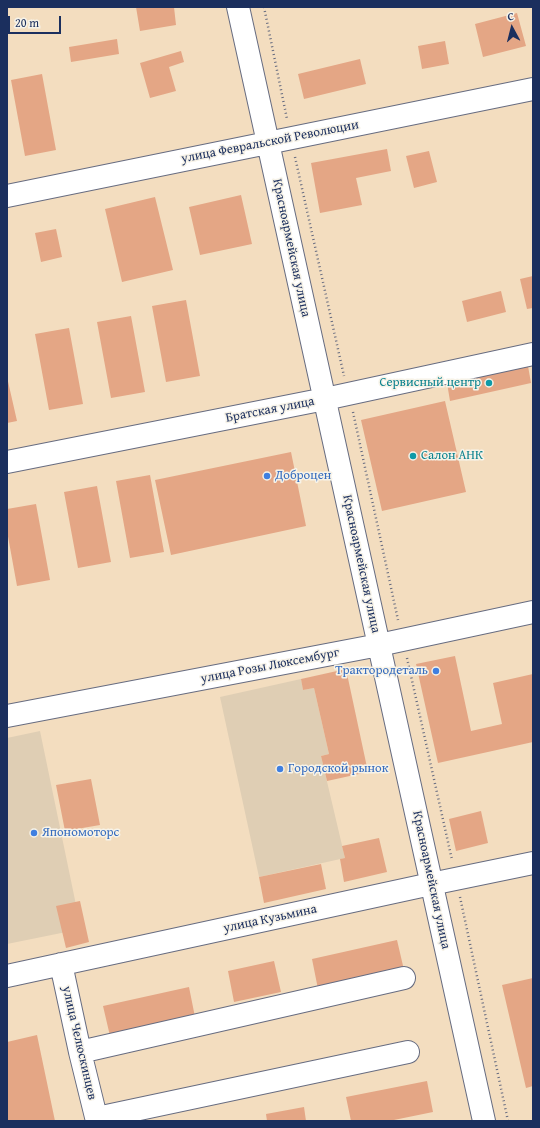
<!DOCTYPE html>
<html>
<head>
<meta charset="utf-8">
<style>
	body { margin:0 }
	#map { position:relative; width:540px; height:1128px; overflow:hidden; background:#f3ddbf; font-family:"Gentium Book Plus",serif }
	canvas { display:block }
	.frame { position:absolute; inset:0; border:8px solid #1b2f5e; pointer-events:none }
	.north { position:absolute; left:492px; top:8px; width:40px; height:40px; -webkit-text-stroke:3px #f7f3e8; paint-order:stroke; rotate:353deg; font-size:11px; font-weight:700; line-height:16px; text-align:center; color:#1b2f5e }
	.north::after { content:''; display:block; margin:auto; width:14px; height:18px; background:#1b2f5e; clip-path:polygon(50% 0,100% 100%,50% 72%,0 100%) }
	.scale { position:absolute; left:8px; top:16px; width:53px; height:18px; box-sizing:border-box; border:2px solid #1b2f5e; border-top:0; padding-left:5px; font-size:12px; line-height:14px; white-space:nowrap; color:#1b2f5e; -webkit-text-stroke:3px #f7f3e8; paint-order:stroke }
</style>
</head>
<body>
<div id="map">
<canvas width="540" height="1128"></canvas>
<div class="frame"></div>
<div class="north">С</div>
<div class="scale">20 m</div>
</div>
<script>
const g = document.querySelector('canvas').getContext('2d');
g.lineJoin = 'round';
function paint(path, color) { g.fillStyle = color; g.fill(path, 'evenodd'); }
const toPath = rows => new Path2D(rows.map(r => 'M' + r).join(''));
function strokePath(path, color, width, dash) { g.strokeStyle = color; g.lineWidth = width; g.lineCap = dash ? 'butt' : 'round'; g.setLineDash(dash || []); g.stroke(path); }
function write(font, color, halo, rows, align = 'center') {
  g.font = font + ' "Gentium Book Plus",serif'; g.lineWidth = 3; g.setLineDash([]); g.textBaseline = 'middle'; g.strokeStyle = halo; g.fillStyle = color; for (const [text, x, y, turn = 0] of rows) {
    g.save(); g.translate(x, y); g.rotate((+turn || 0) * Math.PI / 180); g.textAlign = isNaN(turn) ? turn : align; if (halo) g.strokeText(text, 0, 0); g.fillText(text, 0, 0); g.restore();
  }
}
const built = toPath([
	[301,679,303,690,314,688,329,754,321,756,345,858,259,877,220,697],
	[40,731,81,929,7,944,7,738]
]);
const building = toPath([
	[136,7,174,7,176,25,140,31],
	[517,13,526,46,483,57,475,24],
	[117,39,119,54,71,62,69,47],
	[445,41,449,64,422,69,418,46],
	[181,51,184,62,169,67,176,91,150,98,140,63],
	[360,59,366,84,304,99,298,74],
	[42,74,56,150,25,156,11,80],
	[387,149,391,171,356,178,362,205,320,213,311,163],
	[429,151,437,182,414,188,406,156],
	[241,195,252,244,200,255,189,207],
	[155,197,173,270,122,282,105,209],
	[56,229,62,257,41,262,35,233],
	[533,276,533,308,527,309,520,279],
	[501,291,506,312,467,322,462,301],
	[186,300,200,376,166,382,152,306],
	[131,316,145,392,111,398,97,322],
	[69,328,83,404,49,410,35,334],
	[528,366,531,383,450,401,447,383],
	[7,377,17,421,7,423],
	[445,401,466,492,382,511,361,420],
	[291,452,306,526,171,555,155,480],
	[150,475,164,552,130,558,116,481],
	[97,486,111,562,78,568,64,492],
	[36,504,50,580,17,586,7,531,7,509],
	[455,656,471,731,502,724,493,683,533,674,533,742,438,763,416,664],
	[346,669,368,772,327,781,321,756,329,754,314,688,303,690,301,679],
	[91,779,100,825,65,831,56,785],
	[481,811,488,843,456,851,449,819],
	[379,838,387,872,344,882,340,859,345,858,342,846],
	[321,864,326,889,264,903,259,877],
	[80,901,89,942,66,948,56,906],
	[397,940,404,970,318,989,312,959],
	[274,961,281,992,234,1002,228,971],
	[533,978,533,1086,526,1088,502,985],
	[189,987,195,1017,110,1036,103,1006],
	[37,1035,55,1121,7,1121,7,1042],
	[427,1081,433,1112,389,1121,351,1121,346,1097],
	[304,1107,306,1121,267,1121,266,1114]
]);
const path = toPath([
	[264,7,287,119],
	[295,157,344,376],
	[353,412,398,620],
	[407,658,452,860],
	[460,897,508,1121]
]);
const minor = toPath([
	[238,7,484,1121],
	[7,196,533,89],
	[7,462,325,399,533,354],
	[7,716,379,645,533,612],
	[61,964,80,1052,97,1121],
	[7,976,431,884,533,863],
	[80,1052,404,978],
	[97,1118,408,1052]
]);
const markers = [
	[489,383,4,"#0f9aa8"],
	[413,456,4,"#0f9aa8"],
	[267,476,4,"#3f7fe0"],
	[436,671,4,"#3f7fe0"],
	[280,769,4,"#3f7fe0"],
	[34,833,4,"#3f7fe0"]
];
const streetNames = [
	["улица Февральской Революции",270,142,-11],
	["Красноармейская улица",291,248,78],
	["Братская улица",270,410,-11],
	["Красноармейская улица",361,564,78],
	["улица Розы Люксембург",270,666,-11],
	["Красноармейская улица",431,880,78],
	["улица Кузьмина",270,919,-12],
	["улица Челюскинцев",79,1043,77]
];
const cultureNames = [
	["Сервисный центр",481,383],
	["Салон АНК",421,456,"left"]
];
const shopNames = [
	["Доброцен",275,476],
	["Трактородеталь",428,671,"right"],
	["Городской рынок",288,769],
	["Япономоторс",42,833]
];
paint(built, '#dfceb4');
paint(building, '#e4a685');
strokePath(minor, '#676c80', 24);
strokePath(path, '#676c80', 2.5, [1, 3]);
strokePath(minor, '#fff', 22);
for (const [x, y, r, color] of markers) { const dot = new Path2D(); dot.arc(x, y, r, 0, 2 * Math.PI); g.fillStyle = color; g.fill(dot); strokePath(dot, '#f7f3e8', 1.5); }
write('13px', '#1b2f5e', '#f7f3e8', streetNames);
write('13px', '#0d838f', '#f7f3e8', cultureNames, 'right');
write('13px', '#366cbe', '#f7f3e8', shopNames, 'left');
</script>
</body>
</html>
